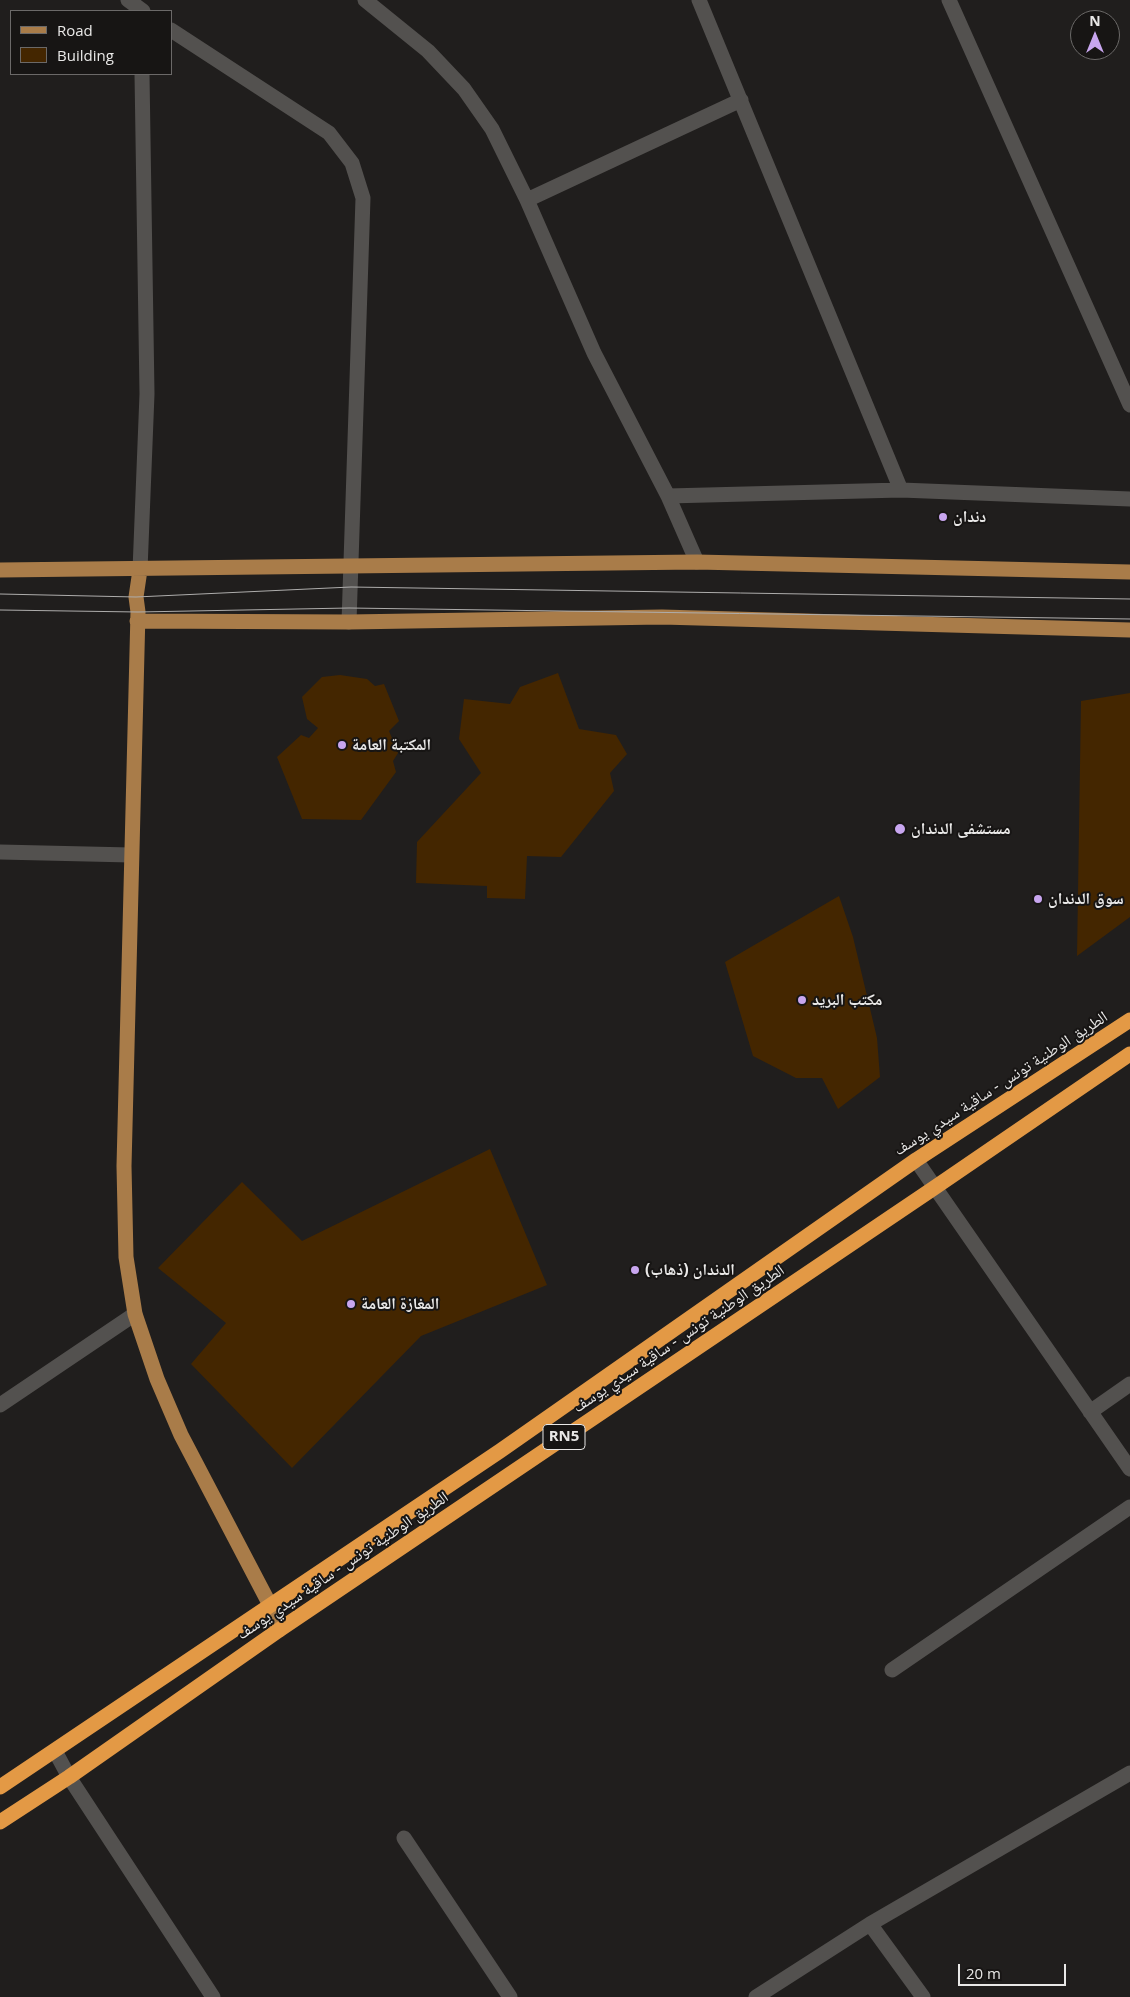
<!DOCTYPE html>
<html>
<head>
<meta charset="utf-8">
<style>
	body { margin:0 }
	#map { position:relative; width:1130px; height:1997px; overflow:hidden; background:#201e1d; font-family:"Open Sans",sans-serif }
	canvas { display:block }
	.legend { position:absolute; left:10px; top:10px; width:162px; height:65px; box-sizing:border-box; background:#171514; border:1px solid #6b6968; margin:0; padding:6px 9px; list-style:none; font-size:15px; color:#e9e8e7 }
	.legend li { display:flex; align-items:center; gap:10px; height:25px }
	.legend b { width:25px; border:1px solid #6b6968 }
	.north { position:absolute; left:1070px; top:10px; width:50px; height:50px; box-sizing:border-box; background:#171514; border:1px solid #6b6968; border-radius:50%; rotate:0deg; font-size:14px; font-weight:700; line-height:20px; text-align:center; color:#e9e8e7 }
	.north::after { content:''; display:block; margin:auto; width:18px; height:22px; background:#c8a6ef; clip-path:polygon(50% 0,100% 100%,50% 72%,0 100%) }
	.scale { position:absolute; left:958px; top:1964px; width:108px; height:22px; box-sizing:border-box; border:2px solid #e9e8e7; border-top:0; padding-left:6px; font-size:15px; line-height:18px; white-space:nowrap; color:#e9e8e7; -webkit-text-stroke:4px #171514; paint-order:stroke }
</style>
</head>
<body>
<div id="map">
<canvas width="1130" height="1997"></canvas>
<ul class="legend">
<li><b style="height:6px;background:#a97c49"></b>Road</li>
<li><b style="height:14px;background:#442600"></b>Building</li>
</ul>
<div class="north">N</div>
<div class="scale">20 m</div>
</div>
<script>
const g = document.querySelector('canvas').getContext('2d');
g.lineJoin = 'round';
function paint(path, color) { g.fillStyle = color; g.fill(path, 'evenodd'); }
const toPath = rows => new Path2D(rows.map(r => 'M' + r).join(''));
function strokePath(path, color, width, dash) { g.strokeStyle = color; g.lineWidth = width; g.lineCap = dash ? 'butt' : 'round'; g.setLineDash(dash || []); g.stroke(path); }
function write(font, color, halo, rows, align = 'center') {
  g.font = font + ' "Open Sans","Noto Naskh Arabic",sans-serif'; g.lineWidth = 4; g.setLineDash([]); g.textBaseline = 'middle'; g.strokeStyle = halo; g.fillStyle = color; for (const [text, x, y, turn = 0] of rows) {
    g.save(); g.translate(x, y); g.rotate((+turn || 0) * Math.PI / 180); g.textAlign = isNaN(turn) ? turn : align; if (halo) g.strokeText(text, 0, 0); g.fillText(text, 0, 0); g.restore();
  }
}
const building = toPath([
	[558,673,579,729,616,735,627,754,610,773,614,791,561,857,527,856,525,899,487,898,487,886,416,883,417,842,481,773,459,739,464,699,510,704,520,687],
	[340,675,367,679,375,686,384,684,399,721,389,731,398,753,393,761,396,772,361,820,302,819,277,757,301,735,309,738,318,728,307,719,302,697,322,677],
	[1130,693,1130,917,1077,956,1081,701],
	[839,896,853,937,877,1038,880,1077,838,1109,822,1078,796,1078,753,1056,725,962],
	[490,1149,547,1285,421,1336,292,1468,191,1364,226,1323,158,1268,242,1182,302,1241]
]);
const minor = toPath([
	[128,0,143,11],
	[365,0,428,51,464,89,492,129,527,200,594,353,668,496,697,562],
	[699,0,901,490],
	[949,0,1130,405],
	[171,30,329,133,352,163,363,198,349,622],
	[527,200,741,100],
	[668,496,901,490,1130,499],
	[140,570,147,394,142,74],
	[0,852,131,855],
	[916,1160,1130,1469],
	[0,1405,135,1314],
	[1090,1412,1130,1384],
	[892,1670,1130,1507],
	[55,1751,69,1777,213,1997],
	[404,1838,510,1997],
	[756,1997,870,1924],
	[923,1997,870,1924,1130,1773]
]);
const major = toPath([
	[0,570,697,562,1130,572],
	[140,570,136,597,138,612,124,1166,126,1257,135,1314,157,1379,181,1435,270,1605,279,1630],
	[137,621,349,622,662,617,1130,630]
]);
const highway = toPath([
	[0,1787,500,1451,916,1160,1130,1020],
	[0,1822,69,1777,279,1630,934,1188,1130,1054]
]);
const tram = toPath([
	[0,594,136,597,351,587,1130,599],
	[0,610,138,612,349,608,1130,619]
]);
const markers = [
	[943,517,5,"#c8a6ef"],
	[342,745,5,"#c8a6ef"],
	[900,829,6,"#c8a6ef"],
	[1038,899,5,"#c8a6ef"],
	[802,1000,5,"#c8a6ef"],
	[635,1270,5,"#c8a6ef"],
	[351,1304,5,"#c8a6ef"]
];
const shields = [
	[564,1437,42]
];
const shieldNames = [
	["RN5",564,1437]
];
const poiNames = [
	["دندان",953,517],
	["المكتبة العامة",352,745],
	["مستشفى الدندان",911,829],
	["سوق الدندان",1048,899],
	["مكتب البريد",812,1000],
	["الدندان (ذهاب)",645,1270],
	["المغازة العامة",361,1304]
];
const streetNames = [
	["الطريق الوطنية تونس - ساقية سيدي يوسف",1001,1084,-33],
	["الطريق الوطنية تونس - ساقية سيدي يوسف",679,1339,-34],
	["الطريق الوطنية تونس - ساقية سيدي يوسف",343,1566,-34]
];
paint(building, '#442600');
strokePath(minor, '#53514f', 15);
strokePath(major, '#a97c49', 15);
strokePath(highway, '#e39945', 15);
strokePath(tram, '#aeadac', 1);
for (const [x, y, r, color] of markers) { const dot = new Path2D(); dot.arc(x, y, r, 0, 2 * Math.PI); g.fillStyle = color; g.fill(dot); strokePath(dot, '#171514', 2); }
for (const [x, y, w] of shields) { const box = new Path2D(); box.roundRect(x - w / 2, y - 12.5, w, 25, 4); g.fillStyle = '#171514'; g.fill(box); strokePath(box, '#e9e8e7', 1); }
write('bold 15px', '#e9e8e7', null, shieldNames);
write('bold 16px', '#e9e8e7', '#171514', poiNames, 'left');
write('16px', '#e9e8e7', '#171514', streetNames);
</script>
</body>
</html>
